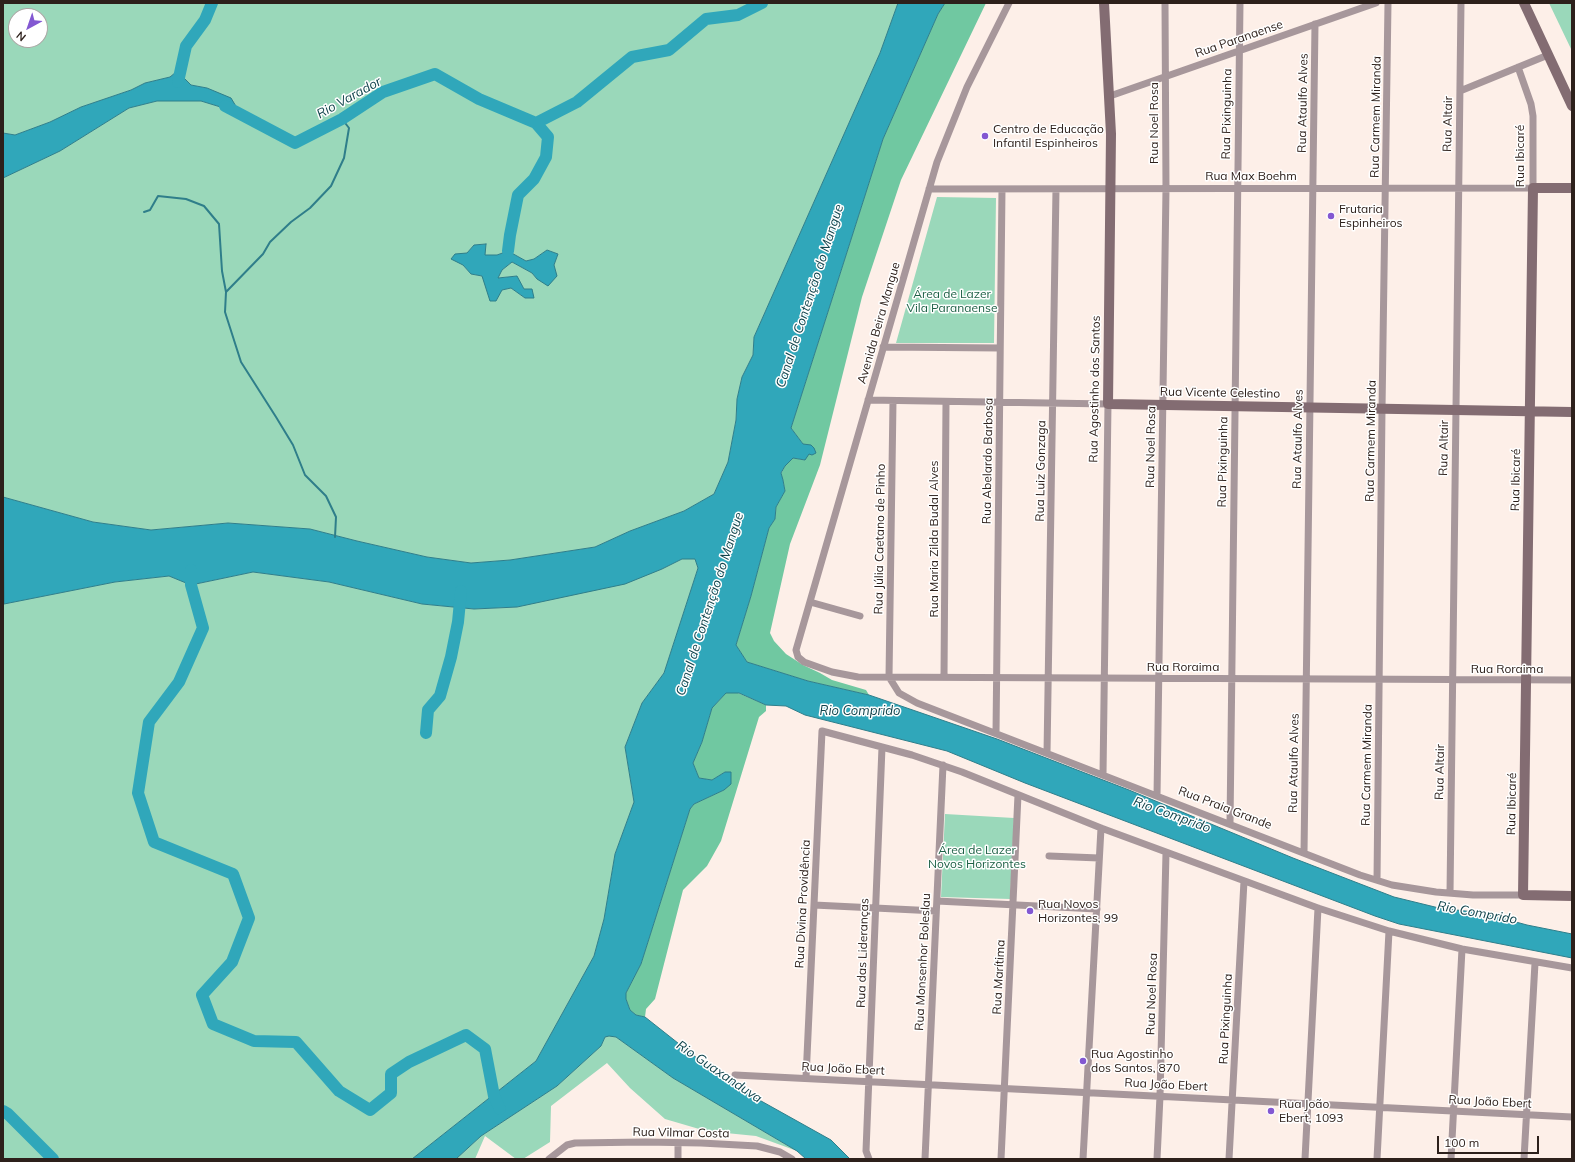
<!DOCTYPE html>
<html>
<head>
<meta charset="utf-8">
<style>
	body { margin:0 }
	#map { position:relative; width:1575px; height:1162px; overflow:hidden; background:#fdefe8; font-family:Mulish,sans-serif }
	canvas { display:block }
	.frame { position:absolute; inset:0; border:4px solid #2d201b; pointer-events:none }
	.north { position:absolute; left:8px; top:8px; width:40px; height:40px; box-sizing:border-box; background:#fff; border:1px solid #aba6a4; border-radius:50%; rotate:220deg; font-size:11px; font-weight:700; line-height:16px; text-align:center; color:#2d201b }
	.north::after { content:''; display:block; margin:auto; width:14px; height:18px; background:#8358d2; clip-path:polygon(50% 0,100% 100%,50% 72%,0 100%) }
	.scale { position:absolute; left:1437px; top:1136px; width:102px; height:18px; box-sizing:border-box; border:2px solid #2d201b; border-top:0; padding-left:5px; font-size:12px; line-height:14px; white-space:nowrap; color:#2d201b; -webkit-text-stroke:3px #fff; paint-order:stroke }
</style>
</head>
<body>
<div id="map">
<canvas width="1575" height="1162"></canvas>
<div class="frame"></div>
<div class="north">N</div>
<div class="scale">100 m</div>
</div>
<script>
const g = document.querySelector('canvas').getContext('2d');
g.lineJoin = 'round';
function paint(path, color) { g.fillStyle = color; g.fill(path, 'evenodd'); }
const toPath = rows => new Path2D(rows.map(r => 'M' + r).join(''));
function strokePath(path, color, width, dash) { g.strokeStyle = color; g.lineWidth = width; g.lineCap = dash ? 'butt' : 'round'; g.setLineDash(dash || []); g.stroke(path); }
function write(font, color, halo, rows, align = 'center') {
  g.font = font + ' Mulish,sans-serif'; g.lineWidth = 3; g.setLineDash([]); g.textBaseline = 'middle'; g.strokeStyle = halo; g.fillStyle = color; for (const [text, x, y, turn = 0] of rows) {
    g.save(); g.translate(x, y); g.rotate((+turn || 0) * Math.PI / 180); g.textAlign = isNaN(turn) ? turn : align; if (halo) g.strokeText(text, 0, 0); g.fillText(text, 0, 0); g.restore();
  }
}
const green = toPath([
	[3,3,898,3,880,53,754,337,753,355,742,377,737,399,736,420,728,462,714,494,684,511,630,531,595,547,510,560,471,563,427,557,357,541,310,529,228,523,151,530,93,522,3,497,3,178,60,151,129,108,157,101,201,101,240,113,217,93,207,88,191,85,182,76,181,68,170,77,145,83,131,90,81,107,50,122,15,135,3,133],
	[16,16,40,16,40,40,16,40],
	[485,244,485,255,497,255,508,251,526,261,534,259,547,250,558,254,554,265,537,279,532,273,512,262,502,270,497,278,516,276,524,289,525,298,511,288,502,290,482,276,471,274,463,265,467,253,474,245],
	[1549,3,1572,3,1572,51],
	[937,197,996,198,994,343,896,343],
	[695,558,698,568,664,673,642,703,625,747,634,802,615,854,604,919,594,956,536,1061,412,1159,3,1159,3,604,115,582,169,576,192,585,253,572,329,582,422,604,474,609,517,607,662,569,682,559],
	[945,814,1014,818,1010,899,941,897],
	[609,1035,616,1037,673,1078,797,1151,756,1136,706,1131,665,1119,630,1088,607,1063,551,1106,550,1142,523,1159,516,1159,485,1136,475,1159,456,1159,481,1136,557,1086,601,1046,605,1037]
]);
const forest = toPath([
	[945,3,986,3,901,180,862,297,820,465,790,544,770,633,774,641,786,654,803,665,820,673,832,680,866,690,869,695,808,681,747,662,736,645,751,596,769,528,775,519,776,507,785,491,783,480,781,474,785,466,793,458,804,460,803,444,791,428,883,139,938,14],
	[726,693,738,693,766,705,766,711,759,717,721,841,707,866,683,890,655,999,646,1009,645,1017,636,1015,630,1010,626,999,626,993,641,964,690,809,694,804,724,790,725,772,712,780,699,778,693,763,702,742,712,708]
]);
const water = toPath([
	[898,3,945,3,938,14,883,139,791,428,803,444,811,445,814,448,816,453,812,455,809,454,805,460,793,458,785,466,781,473,783,480,785,491,776,507,775,519,769,528,751,596,736,645,747,662,808,681,869,695,997,739,1129,790,1293,858,1394,897,1439,908,1483,913,1527,925,1572,934,1572,958,1399,924,1375,916,1025,783,947,751,805,715,786,706,766,705,739,693,726,693,712,708,702,742,693,763,699,778,712,780,725,772,731,772,731,784,724,790,694,804,690,809,641,964,626,993,626,999,630,1010,636,1015,645,1017,726,1081,733,1081,736,1087,831,1140,850,1159,806,1159,797,1151,673,1078,616,1037,609,1036,605,1037,601,1046,557,1086,481,1136,456,1159,412,1159,536,1061,594,956,604,919,615,854,634,802,625,747,642,703,664,673,698,568,695,559,682,559,662,569,625,584,517,607,474,609,422,604,329,582,253,572,191,585,169,576,115,582,4,604,3,497,93,522,151,530,228,523,310,529,357,541,427,557,471,563,510,560,595,547,630,531,684,511,714,494,728,462,736,420,737,399,742,377,753,355,754,337,880,53,898,3],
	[181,68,182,76,191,85,207,88,231,98,240,113,201,101,157,101,129,108,60,151,3,178,3,133,15,135,50,122,81,107,131,90,145,83,170,77,181,68],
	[486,244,485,255,497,255,508,251,526,261,534,259,547,250,558,254,554,265,557,276,548,286,537,279,532,273,512,262,502,270,498,278,517,276,524,289,532,289,534,298,525,298,511,288,502,290,496,301,490,301,482,276,471,274,463,265,451,259,455,254,467,253,474,245,486,244]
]);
const stream = toPath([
	[144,212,150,210,158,196,186,199,204,206,219,224,222,271,226,292,263,254,270,242,291,222,310,208,331,186,344,158,349,128,342,119],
	[226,292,225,312,241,362,276,417,293,445,305,475,326,496,336,517,335,537]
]);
const river = toPath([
	[178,82,186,46,205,20,212,3],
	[225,106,295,143,342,119,383,92,435,74,479,99,536,123,577,102,632,57,669,50,706,19,738,15,762,3],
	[508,251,510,235,518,195,534,179,546,157,548,137,536,123],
	[191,570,191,585,203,628,179,682,149,722,138,793,154,842,233,874,249,918,232,962,202,995,213,1024,254,1041,296,1042,339,1091,370,1110,391,1093,391,1074,409,1062,466,1035,485,1049,494,1096,500,1109],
	[426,733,428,710,440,696,451,657,458,622,461,591],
	[3,1111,8,1114,53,1159]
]);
const street = toPath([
	[1009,3,967,87,937,162,796,650,798,657,804,662,832,672,858,677,1572,680],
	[1460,91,1548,55],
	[1110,96,1376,3],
	[929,189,1533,188,1533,116,1531,104,1518,67],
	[883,347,1000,348],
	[868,400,1108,404,1103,775],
	[893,401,889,677,899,693,917,703,1360,875,1392,885,1436,892,1473,895,1523,895],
	[810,602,860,616],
	[944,677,946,402],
	[996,733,1002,189],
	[1047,753,1056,189],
	[1157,796,1166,189,1165,3],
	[1230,824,1240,3],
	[1304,853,1315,24],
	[1049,856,1099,858],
	[1377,880,1382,409,1388,3],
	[1450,893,1461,3],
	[937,901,1097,909],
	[814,905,936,911],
	[735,1075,1572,1117],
	[806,1078,822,731,912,755,962,772,1101,828,1318,908,1389,931,1462,949,1572,968],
	[678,1143,678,1159],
	[549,1159,567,1145,575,1143,645,1142,701,1143,757,1146,780,1152,792,1159],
	[869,1159,866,1151,882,747],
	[925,1159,943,765],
	[1001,1159,1018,795],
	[1083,1159,1101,828],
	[1157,1159,1160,1096,1166,853],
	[1229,1159,1244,881],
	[1305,1159,1318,908],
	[1377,1159,1389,931],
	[1451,1159,1462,949],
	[1524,1159,1535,963]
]);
const secondary = toPath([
	[1104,3,1111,134,1108,404,1572,412],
	[1524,3,1572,106],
	[1572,188,1533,188,1523,895,1572,896]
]);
const markers = [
	[985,136,4,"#8358d2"],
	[1331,216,4,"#8358d2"],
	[1030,911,4,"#8358d2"],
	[1083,1061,4,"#8358d2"],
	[1271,1111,4,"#8358d2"]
];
const streetNames = [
	["Rua Paranaense",1239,39,-19],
	["Rua Ataulfo Alves",1303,103,-89],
	["Rua Pixinguinha",1227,114,-89],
	["Rua Carmem Miranda",1376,117,-89],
	["Rua Noel Rosa",1154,123,-90],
	["Rua Altair",1448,124,-89],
	["Rua Ibicaré",1520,156,-90],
	["Rua Max Boehm",1251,176],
	["Avenida Beira Mangue",879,323,-74],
	["Rua Agostinho dos Santos",1095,389,-89],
	["Rua Vicente Celestino",1220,393,1],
	["Rua Ataulfo Alves",1298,439,-89],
	["Rua Carmem Miranda",1371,441,-89],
	["Rua Noel Rosa",1151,447,-89],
	["Rua Altair",1444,448,-89],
	["Rua Abelardo Barbosa",988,461,-89],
	["Rua Pixinguinha",1223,462,-89],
	["Rua Luiz Gonzaga",1041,471,-89],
	["Rua Ibicaré",1516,480,-89],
	["Rua Júlia Caetano de Pinho",880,539,-89],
	["Rua Maria Zilda Budal Alves",934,539,-90],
	["Rua Roraima",1183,667],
	["Rua Roraima",1507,669],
	["Rua Ataulfo Alves",1294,763,-89],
	["Rua Carmem Miranda",1367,765,-89],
	["Rua Altair",1440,772,-89],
	["Rua Ibicaré",1512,804,-89],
	["Rua Praia Grande",1225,808,21],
	["Rua Divina Providência",803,904,-87],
	["Rua das Lideranças",863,953,-88],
	["Rua Monsenhor Boleslau",923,962,-87],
	["Rua Marítima",999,977,-87],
	["Rua Noel Rosa",1152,994,-88],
	["Rua Pixinguinha",1226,1019,-87],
	["Rua João Ebert",843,1069,3],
	["Rua João Ebert",1166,1085,3],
	["Rua João Ebert",1490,1102,3],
	["Rua Vilmar Costa",681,1133,1]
];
const poiNames = [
	["Centro de Educação",993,129],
	["Infantil Espinheiros",993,143],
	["Frutaria",1339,209],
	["Espinheiros",1339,223],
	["Rua Novos",1038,904],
	["Horizontes, 99",1038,918],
	["Rua Agostinho",1091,1054],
	["dos Santos, 870",1091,1068],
	["Rua João",1279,1104],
	["Ebert, 1093",1279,1118]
];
const parkNames = [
	["Área de Lazer",952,294],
	["Vila Paranaense",952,308],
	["Área de Lazer",977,850],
	["Novos Horizontes",977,864]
];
const waterNames = [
	["Rio Varador",349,98,-29],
	["Canal de Contenção do Mangue",810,296,-72],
	["Canal de Contenção do Mangue",710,604,-72],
	["Rio Comprido",860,711],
	["Rio Comprido",1172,815,20],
	["Rio Comprido",1477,913,10],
	["Rio Guaxanduva",719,1072,34]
];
paint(green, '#9ad8ba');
paint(forest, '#70c8a1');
paint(water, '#30a7ba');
strokePath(water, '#2f7e8a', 1);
strokePath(stream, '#2f7e8a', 2);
strokePath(river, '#30a7ba', 12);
strokePath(street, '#a7979b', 7);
strokePath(secondary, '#836c72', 10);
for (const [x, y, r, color] of markers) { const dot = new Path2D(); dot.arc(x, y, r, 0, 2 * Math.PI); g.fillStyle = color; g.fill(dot); strokePath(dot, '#fff', 1.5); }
write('12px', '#2d201b', '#fff', streetNames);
write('12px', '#2d201b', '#fff', poiNames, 'left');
write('12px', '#1c6045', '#fff', parkNames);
write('italic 13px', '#11444c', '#fff', waterNames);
</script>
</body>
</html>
